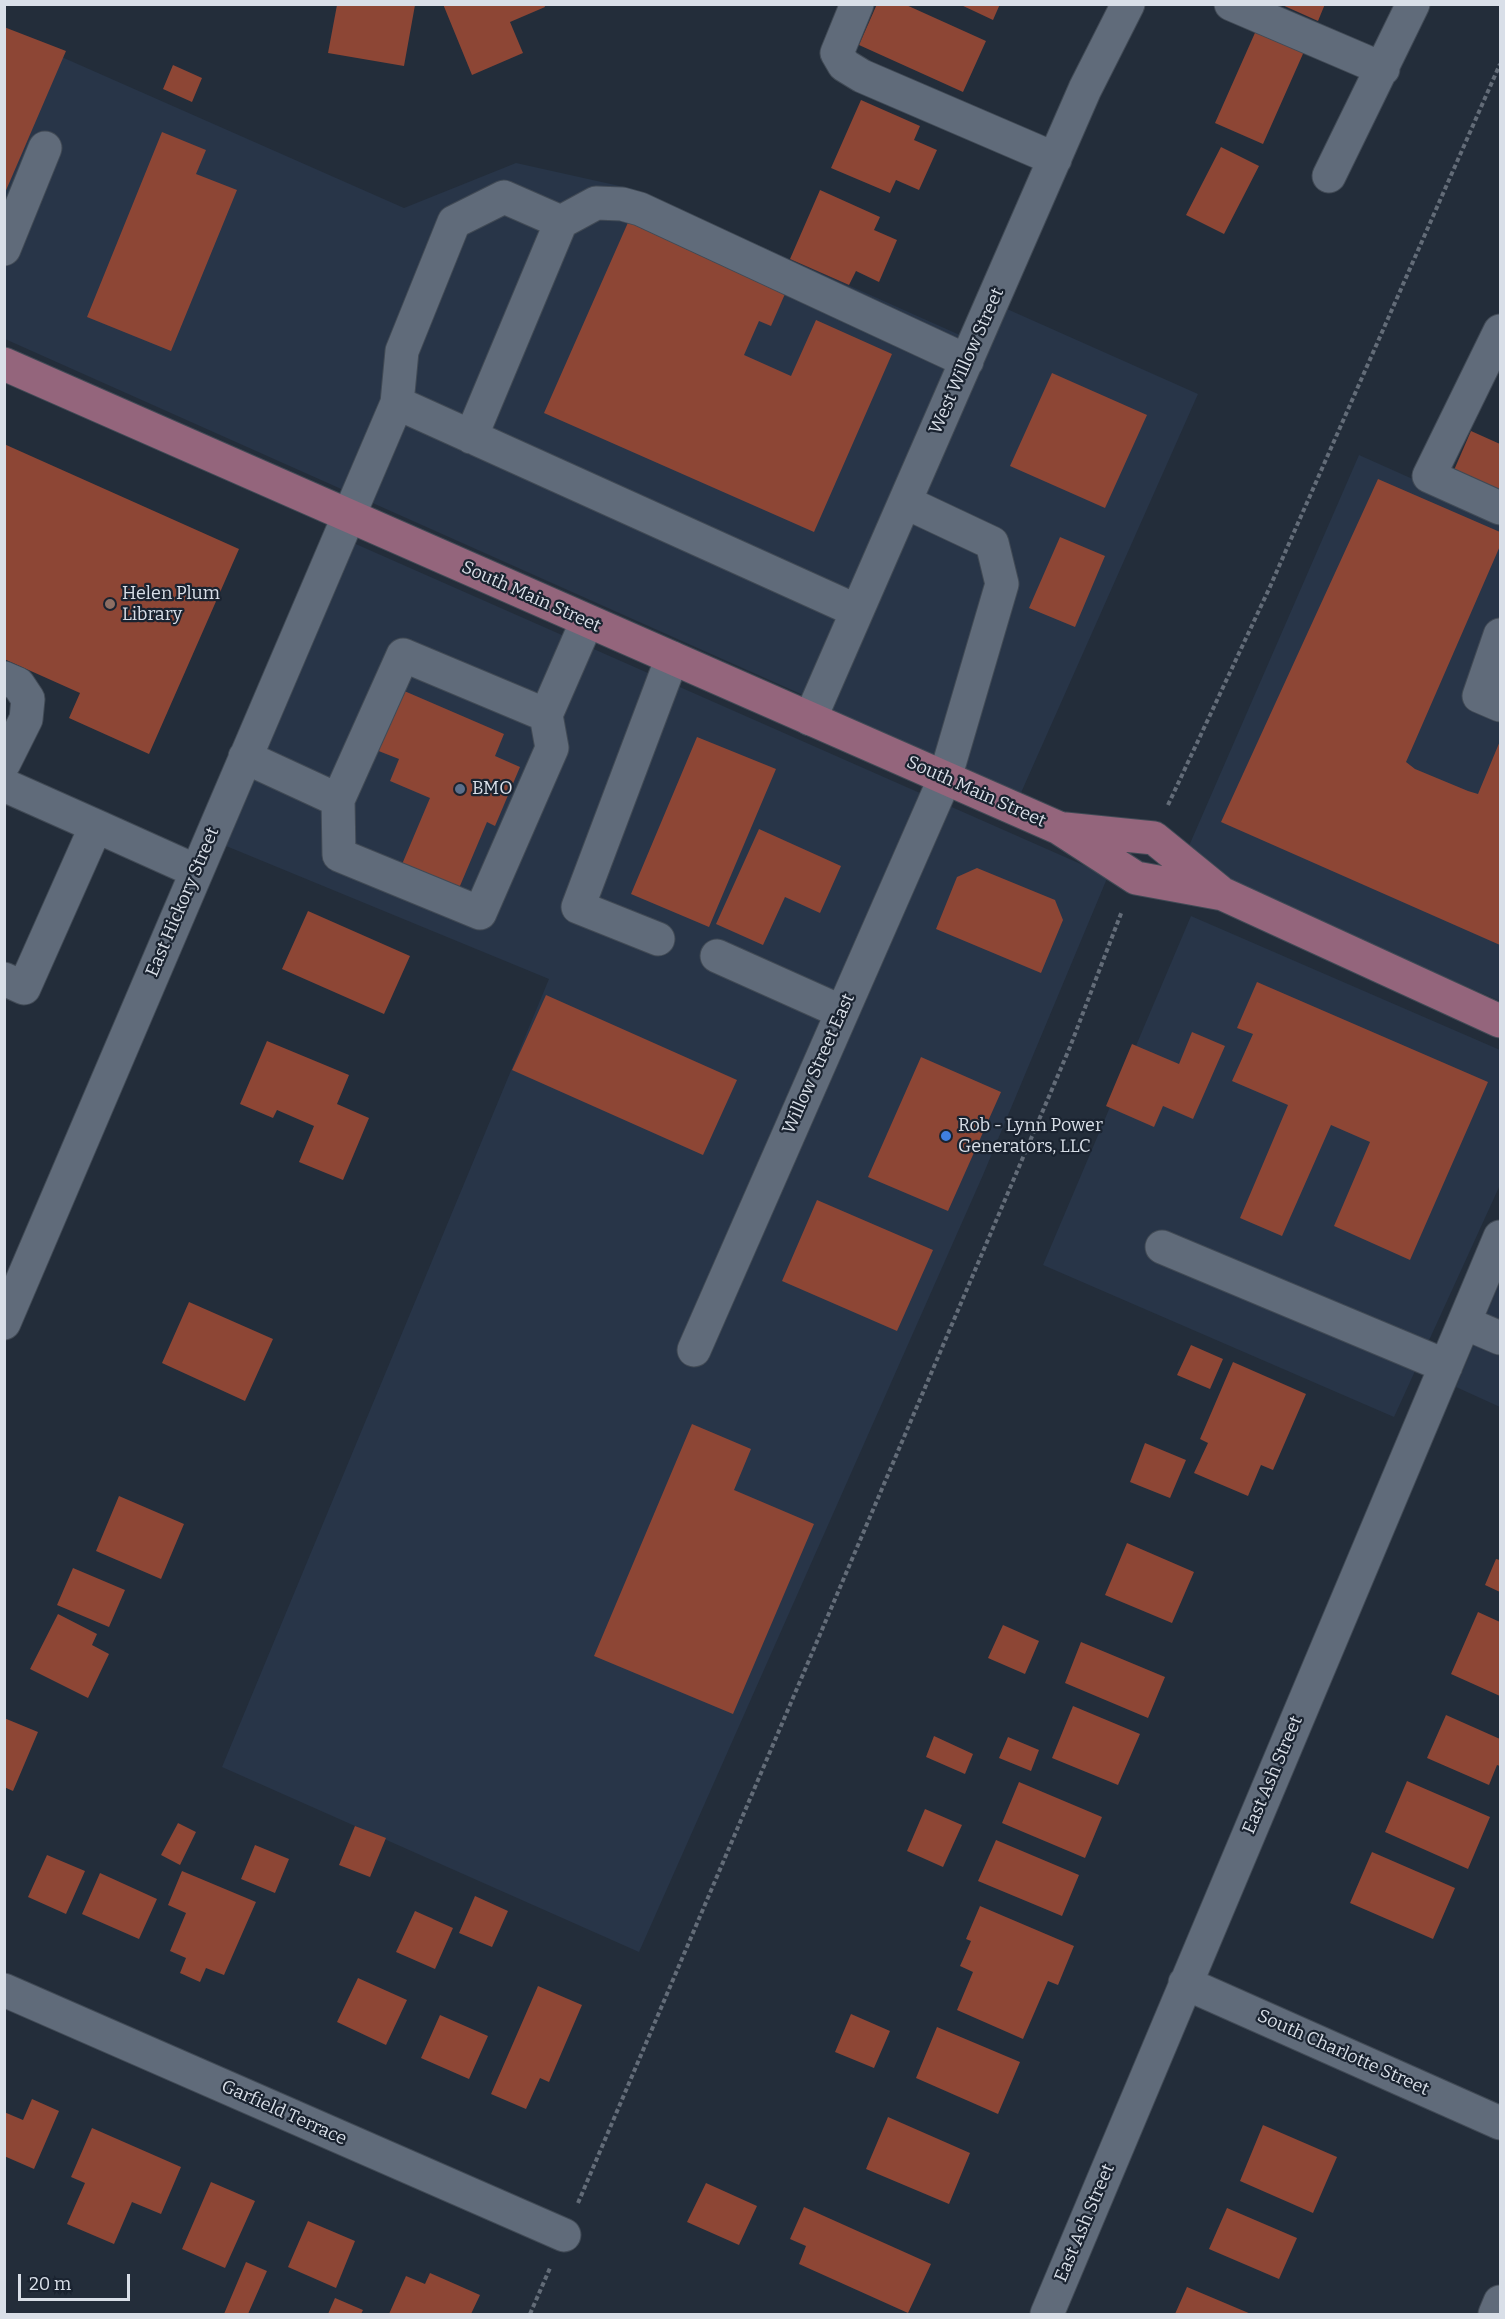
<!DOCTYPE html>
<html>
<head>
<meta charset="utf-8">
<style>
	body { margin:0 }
	#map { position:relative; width:1505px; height:2319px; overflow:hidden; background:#232d3a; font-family:Bitter,serif }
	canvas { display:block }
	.frame { position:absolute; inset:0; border:6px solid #d9dfe8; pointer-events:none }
	.scale { position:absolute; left:18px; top:2274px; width:112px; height:27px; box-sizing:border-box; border:3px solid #d9dfe8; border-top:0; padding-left:8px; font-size:18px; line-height:21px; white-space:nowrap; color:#d9dfe8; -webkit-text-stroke:4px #1a2330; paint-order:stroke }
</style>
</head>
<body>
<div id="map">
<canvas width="1505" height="2319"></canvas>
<div class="frame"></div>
<div class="scale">20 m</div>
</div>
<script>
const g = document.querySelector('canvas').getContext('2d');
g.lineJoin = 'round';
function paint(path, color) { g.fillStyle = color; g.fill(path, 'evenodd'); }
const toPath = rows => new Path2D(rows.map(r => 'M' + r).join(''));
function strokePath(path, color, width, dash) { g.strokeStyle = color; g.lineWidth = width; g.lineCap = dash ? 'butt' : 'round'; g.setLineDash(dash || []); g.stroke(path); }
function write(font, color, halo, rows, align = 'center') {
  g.font = font + ' Bitter,serif'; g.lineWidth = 4.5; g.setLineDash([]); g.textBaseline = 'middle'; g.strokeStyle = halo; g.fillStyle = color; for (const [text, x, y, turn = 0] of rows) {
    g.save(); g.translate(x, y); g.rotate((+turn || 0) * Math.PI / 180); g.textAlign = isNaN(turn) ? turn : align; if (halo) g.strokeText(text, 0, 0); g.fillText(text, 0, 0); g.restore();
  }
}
const built = toPath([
	[5,32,404,208,516,163,633,189,962,336,803,695,5,339],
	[1007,309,1198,394,1020,795,829,711],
	[1359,455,1500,518,1500,1001,1182,862],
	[324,530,1108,876,983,1175,639,1952,222,1767,549,979,197,834],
	[1191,916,1500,1050,1500,1185,1394,1417,1043,1265],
	[1500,1282,1500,1407,1456,1387]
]);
const building = toPath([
	[443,4,544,4,545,7,510,22,523,53,472,75],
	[877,4,904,4,986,41,963,92,859,45],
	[959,4,1000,4,993,20],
	[1280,4,1325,4,1318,21],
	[337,5,415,5,404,66,328,53],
	[1258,26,1306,47,1263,144,1215,123],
	[4,27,66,51,4,195],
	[173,65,202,78,192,102,163,89],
	[861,100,920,126,914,140,937,150,919,190,896,180,890,193,831,168],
	[162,132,206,150,196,174,237,190,171,351,87,317],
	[1221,147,1259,166,1224,234,1186,215],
	[820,190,880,217,874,230,897,240,879,282,856,271,849,285,790,259],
	[630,218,788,287,771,326,759,321,744,355,791,376,816,320,892,354,814,532,544,413],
	[1052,373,1147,415,1105,508,1010,466],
	[1471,431,1500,444,1500,499,1451,477],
	[4,444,239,549,149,754,69,718,80,693,4,659],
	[1378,479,1500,532,1500,546,1406,762,1415,769,1468,791,1478,794,1500,741,1500,945,1221,822],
	[1060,537,1105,556,1075,627,1029,608],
	[402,690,504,734,495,756,520,767,495,826,487,822,457,893,400,869,430,798,390,781,399,759,376,750],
	[697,737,776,769,709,927,631,894],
	[759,829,841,866,820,913,785,897,763,945,716,924],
	[977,868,1055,900,1063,920,1041,973,936,929,957,877],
	[308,911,410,956,384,1014,282,969],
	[1257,982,1488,1082,1410,1260,1334,1226,1370,1142,1331,1125,1282,1236,1240,1218,1288,1105,1232,1081,1253,1034,1237,1028],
	[546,995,737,1080,703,1155,512,1070],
	[1192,1032,1225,1046,1193,1119,1163,1106,1154,1127,1106,1106,1132,1044,1179,1064],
	[267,1041,349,1075,337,1104,369,1118,343,1180,299,1162,314,1126,277,1110,273,1118,240,1104],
	[921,1057,1001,1092,948,1211,868,1177],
	[817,1200,933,1250,897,1331,782,1281],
	[189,1302,273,1339,245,1401,162,1363],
	[1191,1345,1223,1359,1210,1389,1177,1375],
	[1233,1362,1306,1394,1273,1470,1261,1465,1248,1496,1194,1473,1208,1443,1200,1439],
	[692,1424,751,1449,734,1490,814,1524,733,1714,594,1656],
	[1145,1443,1186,1460,1170,1498,1130,1482],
	[119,1496,184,1524,161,1579,96,1551],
	[1127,1543,1194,1572,1172,1623,1105,1595],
	[1496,1559,1500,1560,1500,1592,1485,1585],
	[73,1568,125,1590,109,1627,57,1605],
	[1478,1612,1500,1622,1500,1696,1451,1674],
	[58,1614,97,1634,92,1645,109,1654,88,1698,30,1669],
	[1003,1625,1039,1641,1025,1674,988,1658],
	[1081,1642,1165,1677,1148,1718,1065,1683],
	[1073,1706,1140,1734,1118,1785,1052,1758],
	[1446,1715,1500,1739,1500,1766,1497,1765,1489,1785,1427,1758],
	[4,1718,38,1732,13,1791,4,1787],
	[934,1736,973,1754,965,1774,926,1757],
	[1008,1737,1039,1750,1031,1771,999,1758],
	[1407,1781,1490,1817,1468,1869,1385,1832],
	[1019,1782,1102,1817,1085,1858,1002,1823],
	[925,1809,962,1825,943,1867,907,1851],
	[178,1823,196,1832,180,1865,161,1855],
	[355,1826,386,1838,370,1877,339,1865],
	[996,1840,1079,1875,1062,1916,978,1881],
	[255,1845,289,1859,275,1893,241,1879],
	[1372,1852,1455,1888,1433,1939,1350,1903],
	[47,1855,85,1871,66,1914,28,1897],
	[182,1871,256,1902,224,1975,206,1968,200,1982,180,1973,186,1958,170,1951,186,1913,168,1905],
	[100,1873,157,1899,139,1939,82,1914],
	[475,1896,508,1911,492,1947,459,1933],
	[980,1906,1074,1946,1058,1985,1048,1981,1023,2039,957,2010,973,1972,960,1966,971,1941,966,1939],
	[415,1911,453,1928,435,1969,396,1952],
	[358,1978,407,2000,386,2045,337,2022],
	[538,1986,582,2005,549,2082,540,2078,526,2109,491,2094],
	[851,2014,890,2031,874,2068,835,2052],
	[440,2015,488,2036,469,2079,421,2058],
	[937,2027,1020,2062,998,2114,916,2078],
	[32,2099,59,2111,34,2169,4,2156,4,2112,23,2120],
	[888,2117,970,2153,949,2204,866,2169],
	[1263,2125,1337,2157,1313,2213,1240,2181],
	[92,2128,181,2167,161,2214,132,2202,114,2244,67,2224,85,2183,71,2177],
	[211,2182,255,2201,225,2268,182,2249],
	[706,2183,757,2206,739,2245,687,2222],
	[804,2207,931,2264,908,2313,799,2264,806,2246,790,2239],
	[1227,2208,1297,2238,1279,2279,1209,2249],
	[308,2221,355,2241,336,2288,288,2267],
	[246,2262,267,2271,248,2314,224,2314],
	[430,2273,480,2295,471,2314,389,2314,406,2276,425,2284],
	[1187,2287,1251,2314,1175,2314],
	[335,2298,363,2310,361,2314,328,2314]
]);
const path = toPath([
	[1168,805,1269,589,1500,64],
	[578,2203,1070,1047,1122,911],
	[530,2314,550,2268]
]);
const minor = toPath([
	[857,4,837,53,844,65,862,76,1055,159],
	[1231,4,1383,69],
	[1329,176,1413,4],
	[4,249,45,148],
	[1500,331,1429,476,1500,508],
	[397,403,857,611],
	[471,437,561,222,596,203,622,204,640,209,967,361],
	[1500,635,1479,696,1500,705],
	[4,678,18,684,28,699,26,719,4,763],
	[546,715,403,655,338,800,339,855,480,913,552,748,546,715,587,621],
	[810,719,1085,89,1128,4],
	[245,757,338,800],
	[4,785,96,826],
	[658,939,578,907,672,658],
	[717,956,842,1012],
	[4,979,24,988,96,826,196,871],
	[1162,1247,1446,1366],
	[4,1323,397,403,402,351,454,222,504,197,561,222],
	[1465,1323,1500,1338],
	[694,1350,945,778,1002,584,992,543,905,502],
	[1185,1983,1500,2123],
	[4,1990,564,2235],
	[1047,2314,1500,1237],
	[1495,2314,1500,2302]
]);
const major = toPath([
	[4,364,1059,828,1136,878,1223,894,1500,1021],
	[1065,829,1154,838,1219,891]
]);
const markers = [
	[110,604,6,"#8d6e63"],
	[460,789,6,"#5c6f8a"],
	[946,1136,6,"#3f7fe0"]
];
const streetNames = [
	["West Willow Street",967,361,-66],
	["South Main Street",531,597,24],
	["South Main Street",976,792,24],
	["East Hickory Street",183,902,-67],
	["Willow Street East",819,1064,-66],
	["East Ash Street",1273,1775,-67],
	["South Charlotte Street",1343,2053,24],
	["Garfield Terrace",284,2113,24],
	["East Ash Street",1085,2223,-67]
];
const poiNames = [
	["Helen Plum",122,594],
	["Library",122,615],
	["BMO",472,789],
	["Rob - Lynn Power",958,1126],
	["Generators, LLC",958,1147]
];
paint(built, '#283548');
paint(building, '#8d4635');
strokePath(minor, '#414a55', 35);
strokePath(major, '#414a55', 35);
strokePath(path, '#636c78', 4, [4.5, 3]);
strokePath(minor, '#606b7a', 33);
strokePath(major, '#94657c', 33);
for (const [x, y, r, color] of markers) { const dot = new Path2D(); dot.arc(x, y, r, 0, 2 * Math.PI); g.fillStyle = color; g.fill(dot); strokePath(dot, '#1a2330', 2); }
write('18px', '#d9dfe8', '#1a2330', streetNames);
write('18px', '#d9dfe8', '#1a2330', poiNames, 'left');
</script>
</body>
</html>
